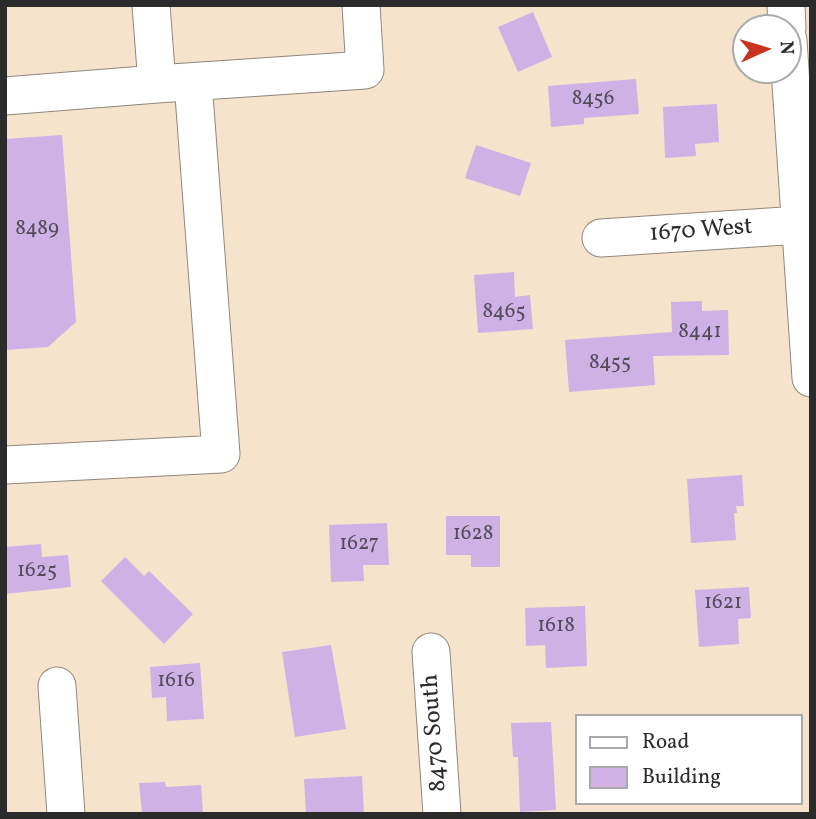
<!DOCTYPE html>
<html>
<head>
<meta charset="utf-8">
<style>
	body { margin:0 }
	#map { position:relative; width:816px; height:819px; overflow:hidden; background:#f6e3cc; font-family:Vollkorn,serif }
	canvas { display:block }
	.frame { position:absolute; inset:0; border:7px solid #2b2b2b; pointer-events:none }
	.legend { position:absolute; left:575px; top:714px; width:228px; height:91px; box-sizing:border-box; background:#fff; border:2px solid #aaa; margin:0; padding:9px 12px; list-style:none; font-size:21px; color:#2b2b2b }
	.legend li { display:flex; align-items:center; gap:14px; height:35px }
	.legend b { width:35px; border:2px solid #aaa }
	.north { position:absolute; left:732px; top:14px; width:70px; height:70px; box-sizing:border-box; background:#fff; border:2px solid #aaa; border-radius:50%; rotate:86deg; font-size:19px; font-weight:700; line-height:28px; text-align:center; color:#2b2b2b }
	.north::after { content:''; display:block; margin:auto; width:24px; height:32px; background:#c8321e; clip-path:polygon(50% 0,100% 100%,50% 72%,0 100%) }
</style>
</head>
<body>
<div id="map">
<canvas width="816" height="819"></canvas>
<div class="frame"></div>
<ul class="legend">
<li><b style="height:9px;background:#fff"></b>Road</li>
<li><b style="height:19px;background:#cfb1e6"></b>Building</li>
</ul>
<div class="north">N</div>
</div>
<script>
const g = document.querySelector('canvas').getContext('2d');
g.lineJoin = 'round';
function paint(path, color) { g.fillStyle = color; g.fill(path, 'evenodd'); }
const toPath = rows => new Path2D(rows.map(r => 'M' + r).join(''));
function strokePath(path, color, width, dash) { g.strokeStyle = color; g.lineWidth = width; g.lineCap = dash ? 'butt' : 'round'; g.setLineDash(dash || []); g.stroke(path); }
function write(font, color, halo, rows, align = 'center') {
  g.font = font + ' Vollkorn,serif'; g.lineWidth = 6; g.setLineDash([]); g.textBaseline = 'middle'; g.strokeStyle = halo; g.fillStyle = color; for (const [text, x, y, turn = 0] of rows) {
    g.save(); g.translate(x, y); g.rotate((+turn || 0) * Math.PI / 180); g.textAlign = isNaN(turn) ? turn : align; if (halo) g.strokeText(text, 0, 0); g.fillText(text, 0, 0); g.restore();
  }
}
const building = toPath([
	[533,12,552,57,518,72,498,27],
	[636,79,639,114,584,118,584,124,551,127,548,86],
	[717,104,719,142,695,144,696,156,665,158,663,107],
	[62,135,76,322,48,347,5,350,5,139],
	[476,145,531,163,520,196,465,178],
	[514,272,515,297,530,295,533,329,478,333,474,275],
	[702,301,702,311,728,310,729,355,653,356,655,385,569,392,565,340,672,332,671,302],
	[742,475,744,506,736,506,737,513,734,513,736,540,691,543,687,479],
	[446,516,500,516,500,567,471,567,471,555,446,555],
	[387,523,389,565,363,565,364,581,331,582,329,525],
	[41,544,42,557,68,555,71,587,5,594,5,547],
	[125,557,144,576,149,571,193,614,164,644,101,581],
	[749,587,751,618,738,619,739,644,699,647,695,590],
	[585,606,587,666,546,668,545,645,526,646,525,608],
	[331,645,346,729,295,737,282,652],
	[200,663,204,719,167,721,166,697,152,698,150,667],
	[551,722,556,810,520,812,518,757,513,757,511,723],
	[362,776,364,814,306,814,304,779],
	[165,782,166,787,201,785,203,814,142,814,139,783]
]);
const minor = toPath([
	[151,5,157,84,365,70,361,5],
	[786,5,787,28],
	[788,40,811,378],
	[5,96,157,84],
	[601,238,800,225],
	[5,465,221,454,193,82],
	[431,652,442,814],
	[57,686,66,814]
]);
const numberNames = [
	["8456",593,100],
	["8489",37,230],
	["8465",504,313],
	["8441",700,333],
	["8455",610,364],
	["1628",473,535],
	["1627",359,545],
	["1625",37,572],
	["1621",723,604],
	["1618",556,627],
	["1616",176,682]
];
const streetNames = [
	["1670 West",701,232,-4],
	["8470 South",436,733,-94]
];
paint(building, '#cfb1e6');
strokePath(minor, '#90877c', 39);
strokePath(minor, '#fff', 37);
write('21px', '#544c5a', null, numberNames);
write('24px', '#2b2b2b', '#fff', streetNames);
</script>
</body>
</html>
